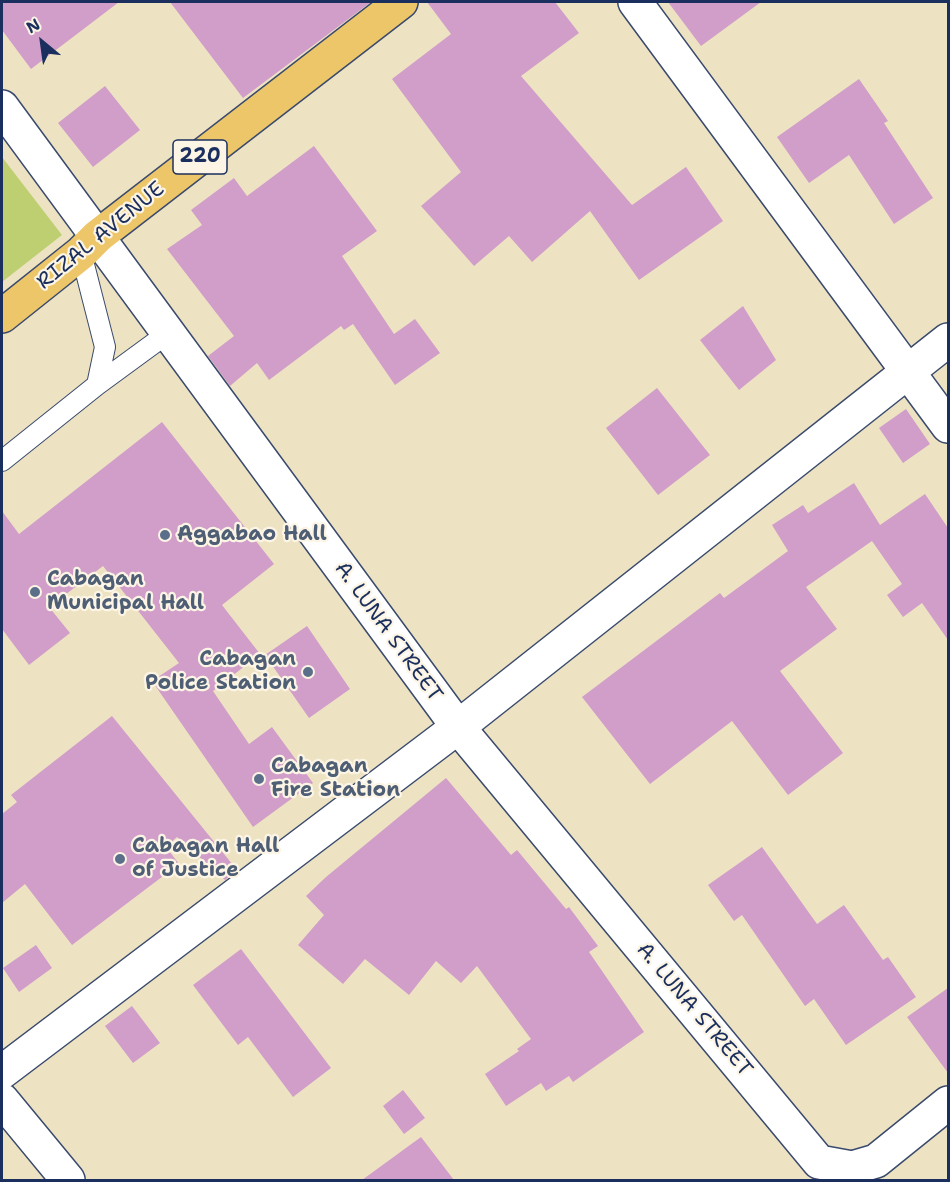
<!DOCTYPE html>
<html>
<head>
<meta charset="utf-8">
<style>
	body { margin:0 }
	#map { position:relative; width:950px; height:1182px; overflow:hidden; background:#ede3c3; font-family:"Shantell Sans",sans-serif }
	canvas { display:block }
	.frame { position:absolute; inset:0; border:3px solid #1b2f5e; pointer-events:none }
	.north { position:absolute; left:12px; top:12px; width:60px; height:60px; -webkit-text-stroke:4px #fcf5e5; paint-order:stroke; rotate:331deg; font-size:16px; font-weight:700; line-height:24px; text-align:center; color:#1b2f5e }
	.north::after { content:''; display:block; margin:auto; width:21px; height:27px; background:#1b2f5e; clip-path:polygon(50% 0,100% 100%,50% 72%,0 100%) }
</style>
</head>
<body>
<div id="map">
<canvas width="950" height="1182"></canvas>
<div class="frame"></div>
<div class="north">N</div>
</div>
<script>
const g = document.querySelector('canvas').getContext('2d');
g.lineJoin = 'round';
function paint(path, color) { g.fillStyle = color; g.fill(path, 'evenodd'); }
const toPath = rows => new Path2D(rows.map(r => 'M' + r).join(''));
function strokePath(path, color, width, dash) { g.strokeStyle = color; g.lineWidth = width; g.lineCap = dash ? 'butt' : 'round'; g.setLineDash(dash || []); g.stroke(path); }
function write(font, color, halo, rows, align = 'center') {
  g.font = font + ' "Shantell Sans",sans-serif'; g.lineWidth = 4.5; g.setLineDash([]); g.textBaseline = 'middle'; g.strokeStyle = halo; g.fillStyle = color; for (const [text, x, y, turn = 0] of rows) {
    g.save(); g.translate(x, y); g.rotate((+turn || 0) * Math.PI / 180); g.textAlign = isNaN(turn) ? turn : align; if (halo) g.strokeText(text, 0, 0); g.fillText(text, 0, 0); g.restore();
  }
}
const green = toPath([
	[2,157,62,235,2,282]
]);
const building = toPath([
	[2,2,119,2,31,69,2,30],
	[170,2,371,2,243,98],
	[427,2,555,2,579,33,521,76,632,205,686,167,723,221,639,280,590,211,532,262,509,236,474,266,421,206,461,172,392,79,451,34],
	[668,2,761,2,701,46],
	[859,79,888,121,884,123,933,198,894,224,849,155,809,183,777,137],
	[105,86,140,130,93,167,58,123],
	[314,146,377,231,342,256,394,334,415,319,440,353,395,385,353,324,344,330,341,326,269,380,257,363,230,386,208,356,234,336,167,249,202,225,191,210,234,178,247,196],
	[743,306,776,360,739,390,700,340],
	[657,388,710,455,658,495,606,428],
	[906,409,930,444,903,463,879,428],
	[162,422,274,564,222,605,260,654,213,691,249,744,272,727,313,783,253,827,152,681,179,663,103,566,49,607,70,633,29,665,2,629,2,511,19,534],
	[854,483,880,525,925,494,948,528,948,640,922,603,903,617,887,595,902,584,872,541,806,587,837,629,780,671,843,753,788,795,732,721,650,784,582,697,720,593,724,598,788,551,772,525,803,505,808,513],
	[307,626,350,689,309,718,265,655],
	[112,716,237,870,225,880,177,837,166,847,179,864,72,945,25,884,2,903,2,814,17,802,11,795],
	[446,778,511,855,517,850,566,909,569,907,598,946,589,952,644,1032,573,1082,569,1076,546,1091,541,1083,506,1106,485,1074,519,1051,517,1049,531,1039,477,966,461,983,436,961,409,995,365,959,343,984,298,945,324,915,306,896,326,877],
	[762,847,817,924,844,905,883,960,888,957,916,997,846,1045,814,999,805,1006,742,915,734,921,708,885],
	[36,945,52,968,19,992,3,968],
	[241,949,331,1068,293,1097,248,1037,238,1045,193,985],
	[948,988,948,1073,907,1017],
	[132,1006,160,1043,133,1063,105,1026],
	[403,1090,425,1118,404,1134,383,1106],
	[421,1137,454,1180,362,1180]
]);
const lane = toPath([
	[81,253,105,347,97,385],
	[2,461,97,385,168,333]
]);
const street = toPath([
	[635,2,948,426],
	[2,107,458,727,819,1162,852,1168,876,1161,948,1103],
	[2,1072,458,727,948,340],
	[2,1100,68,1180]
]);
const primary = toPath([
	[2,316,81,253,98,236,401,2]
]);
const markers = [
	[165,535,6,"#5c6f8a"],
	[35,592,6,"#5c6f8a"],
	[308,672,6,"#5c6f8a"],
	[259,779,6,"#5c6f8a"],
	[120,859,6,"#5c6f8a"]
];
const shields = [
	[200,157,54]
];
const shieldNames = [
	["220",200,157]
];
const streetNames = [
	["RIZAL AVENUE",101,236,-39],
	["A. LUNA STREET",388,632,54],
	["A. LUNA STREET",694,1010,50]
];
const serviceNames = [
	["Aggabao Hall",177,535],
	["Cabagan",47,580],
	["Municipal Hall",47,604],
	["Cabagan",296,660,"right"],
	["Police Station",296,684,"right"],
	["Cabagan",271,767],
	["Fire Station",271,791],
	["Cabagan Hall",132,847],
	["of Justice",132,871]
];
paint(green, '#becf72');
paint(building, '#d19dc9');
strokePath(lane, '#3a4a6d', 22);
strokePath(street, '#3a4a6d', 36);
strokePath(primary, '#3a4a6d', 36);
strokePath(lane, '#fff', 20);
strokePath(street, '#fff', 33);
strokePath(primary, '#ecc669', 33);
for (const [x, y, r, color] of markers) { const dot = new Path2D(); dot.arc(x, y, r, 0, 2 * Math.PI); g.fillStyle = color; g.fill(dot); strokePath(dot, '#fcf5e5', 2); }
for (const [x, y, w] of shields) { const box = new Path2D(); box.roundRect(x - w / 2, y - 17, w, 34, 4.5); g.fillStyle = '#fcf5e5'; g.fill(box); strokePath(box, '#1b2f5e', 1.5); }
write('bold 20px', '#1b2f5e', null, shieldNames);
write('21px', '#1b2f5e', '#fcf5e5', streetNames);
write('bold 21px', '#4e5e75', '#fcf5e5', serviceNames, 'left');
</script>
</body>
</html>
